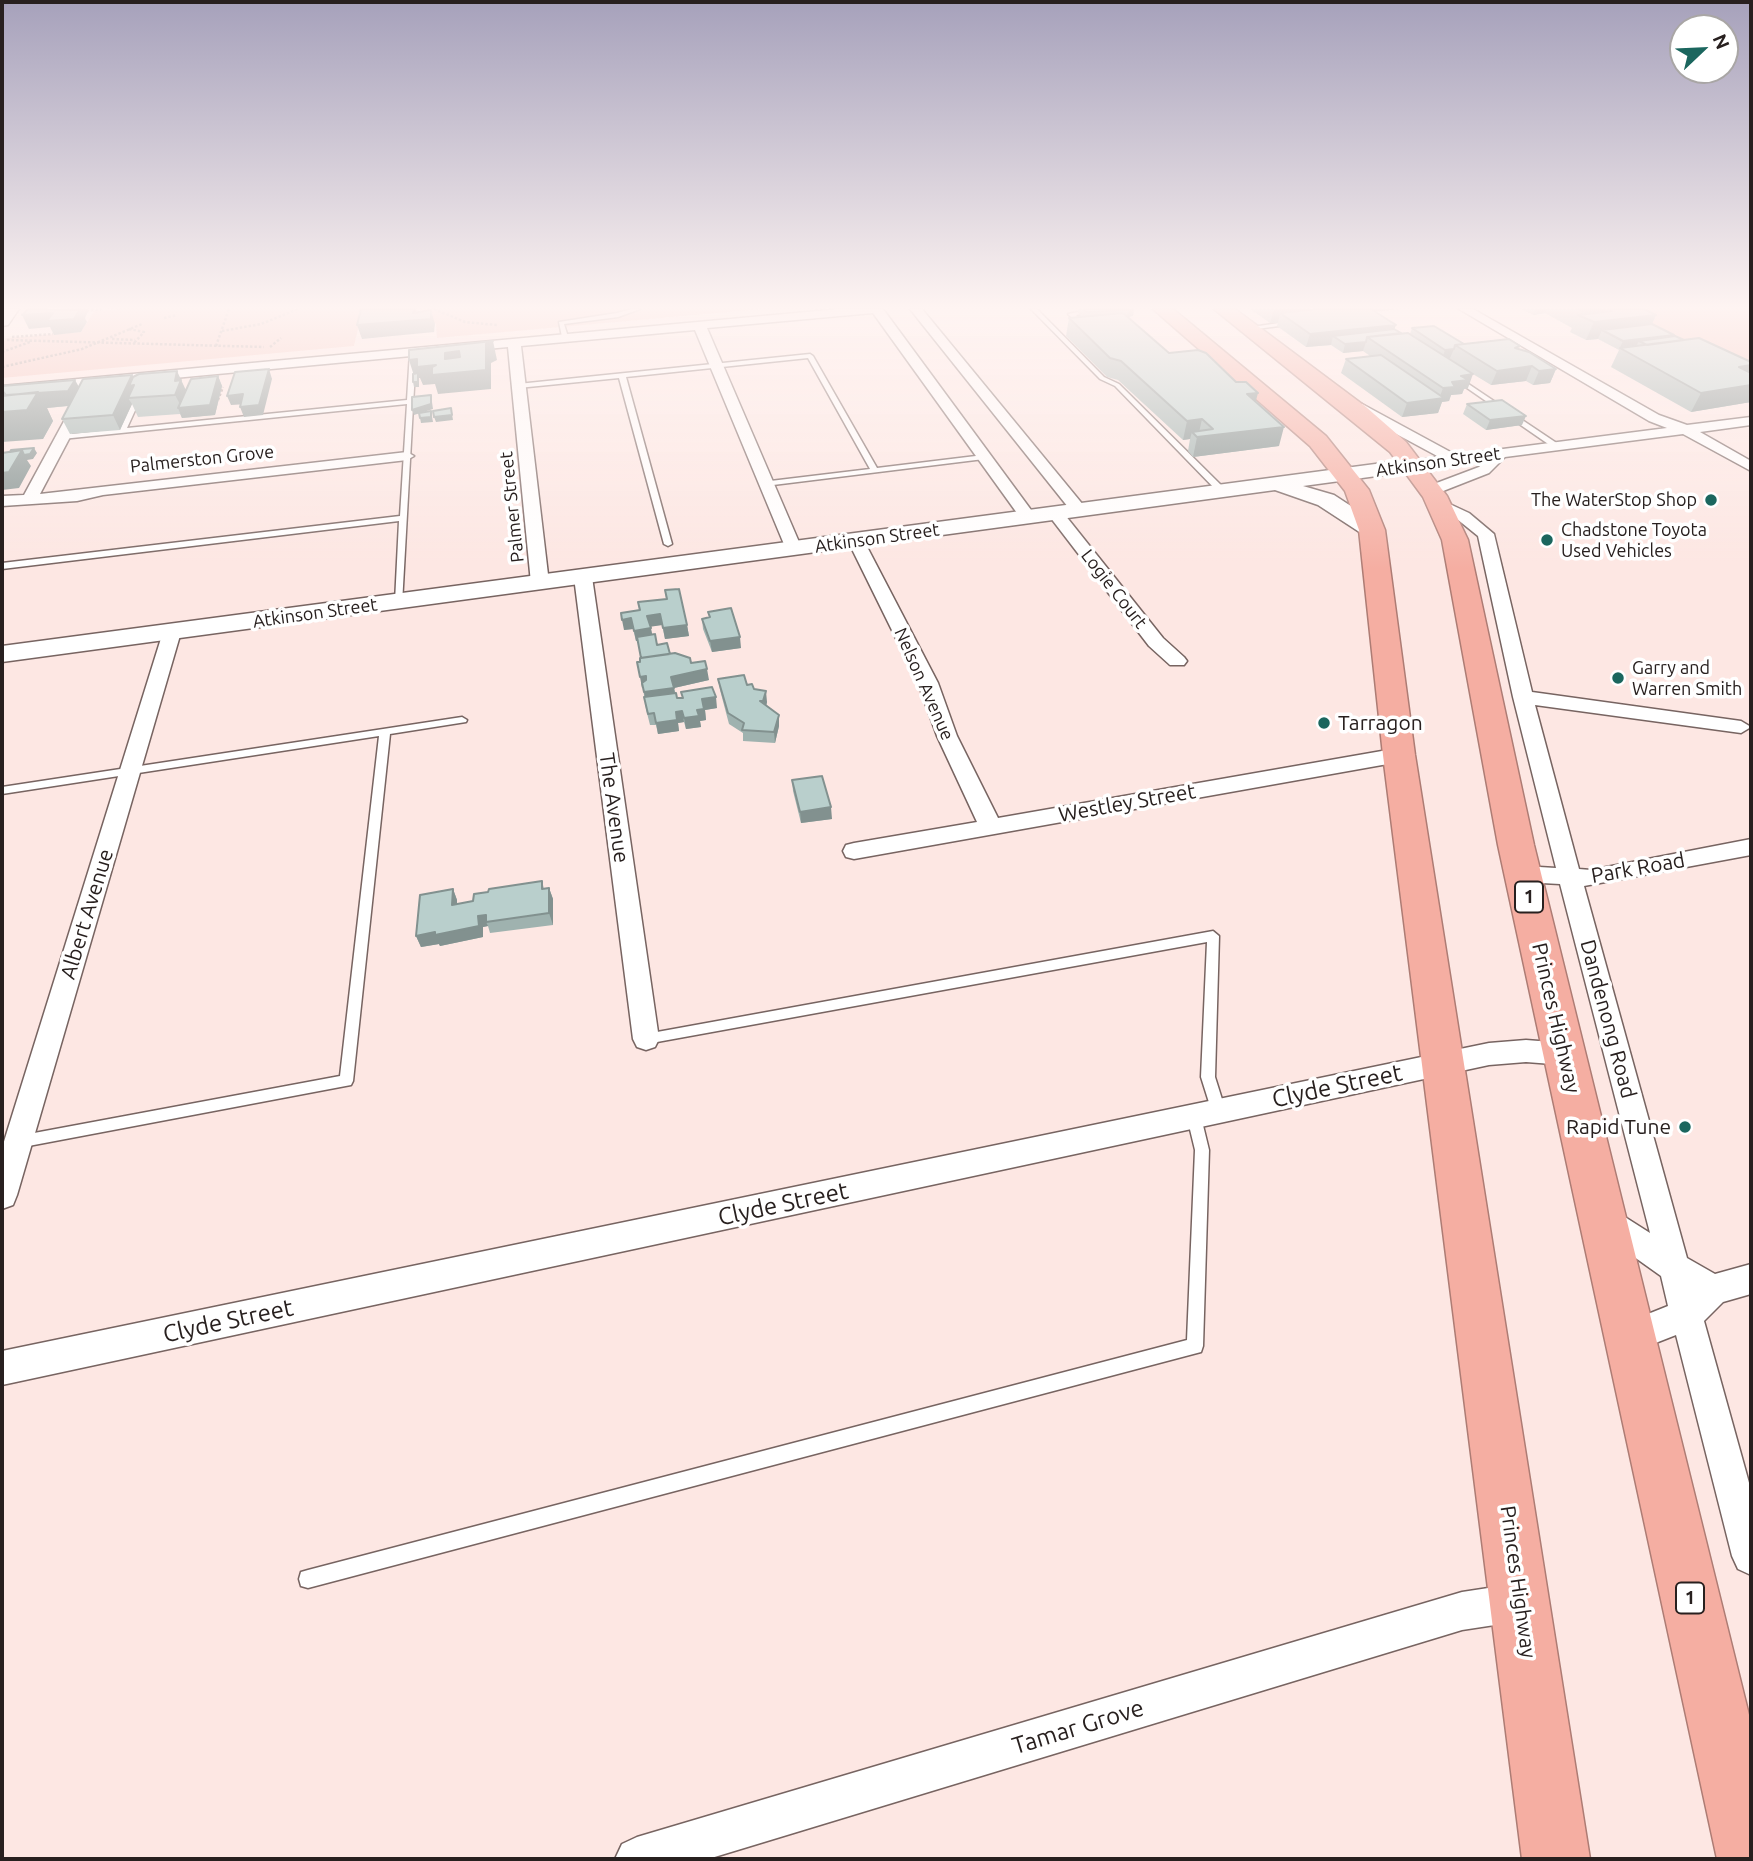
<!DOCTYPE html>
<html>
<head>
<meta charset="utf-8">
<style>
	body { margin:0 }
	#map { position:relative; width:1753px; height:1861px; overflow:hidden; background:#fde7e3; font-family:Ubuntu,sans-serif }
	canvas { display:block }
	.frame { position:absolute; inset:0; border:4px solid #28201f; pointer-events:none }
	.north { position:absolute; left:1669px; top:14px; width:70px; height:70px; box-sizing:border-box; background:#fff; border:2px solid #a9a6a5; border-radius:50%; rotate:67deg; font-size:19px; font-weight:700; line-height:28px; text-align:center; color:#28201f }
	.north::after { content:''; display:block; margin:auto; width:24px; height:32px; background:#1b665e; clip-path:polygon(50% 0,100% 100%,50% 72%,0 100%) }
</style>
</head>
<body>
<div id="map">
<canvas width="1753" height="1861"></canvas>
<div class="frame"></div>
<div class="north">N</div>
</div>
<script>
const g = document.querySelector('canvas').getContext('2d');
g.lineJoin = 'round';
function paint(path, color) { g.fillStyle = color; g.fill(path, 'evenodd'); }
const toPath = rows => new Path2D(rows.map(r => 'M' + r).join(''));
function strokePath(path, color, width, dash) { g.strokeStyle = color; g.lineWidth = width; g.lineCap = dash ? 'butt' : 'round'; g.setLineDash(dash || []); g.stroke(path); }
function write(font, color, halo, rows, align = 'center') {
  g.font = font + ' Ubuntu,sans-serif'; g.lineWidth = 7; g.setLineDash([]); g.textBaseline = 'middle'; g.strokeStyle = halo; g.fillStyle = color; for (const [text, x, y, turn = 0] of rows) {
    g.save(); g.translate(x, y); g.rotate((+turn || 0) * Math.PI / 180); g.textAlign = isNaN(turn) ? turn : align; if (halo) g.strokeText(text, 0, 0); g.fillText(text, 0, 0); g.restore();
  }
}
const green = toPath([
	[120,309,418,309,361,316,354,346,2,378,2,344,6,338,81,332,94,311],
	[420,309,762,309,437,338,436,324],
	[1608,309,1751,309,1751,383]
]);
const path = toPath([
	[434,309,465,322,497,325],
	[82,311,105,309],
	[164,318,177,315],
	[129,329,144,332,133,344],
	[222,331,261,324,298,309],
	[12,337,53,334],
	[112,339,135,340],
	[7,340,264,347],
	[216,346,229,309],
	[270,347,281,338],
	[2,352,30,342],
	[2,367,82,349,142,324],
	[218,400,223,387]
]);
const lane = toPath([
	[631,309,640,309,618,317,564,324,568,337,565,339,562,337,559,322,617,313,631,309],
	[1031,309,1037,309,1104,377,1119,384,1224,488,1224,492,1218,492,1115,386,1100,379,1031,309],
	[1093,309,1107,309,1076,315,1082,321,1089,323,1087,326,1078,324,1068,314,1093,309],
	[1293,321,1295,324,1248,330,1245,328,1293,321],
	[413,350,416,352,402,604,395,602,399,521,2,569,2,563,400,516,407,404,62,439,58,437,62,435,119,429,137,393,140,391,143,393,127,428,407,400,410,352,413,350],
	[810,354,813,356,877,468,984,455,988,457,984,459,765,486,762,486,762,482,870,469,808,358,626,377,672,544,668,546,664,544,619,378,518,388,515,386,518,384,810,354],
	[1454,377,1458,377,1561,446,1554,448,1454,379,1454,377],
	[462,717,467,720,466,722,390,734,353,1081,351,1085,18,1148,13,1146,11,1142,13,1138,18,1136,340,1076,379,736,2,794,2,787,462,717],
	[1213,931,1219,936,1215,1077,1226,1112,1224,1116,1219,1118,1214,1116,1212,1112,1201,1077,1207,942,646,1044,641,1043,639,1039,641,1035,646,1034,1213,931],
	[1194,1111,1199,1113,1201,1117,1209,1150,1203,1346,1201,1352,308,1588,301,1586,299,1579,301,1572,308,1570,1187,1340,1195,1150,1187,1117,1189,1113,1194,1111]
]);
const street = toPath([
	[839,309,883,309,1034,514,1034,520,1022,520,873,313,707,328,802,549,794,554,786,549,695,330,521,346,549,583,540,588,531,583,508,347,2,394,2,386,839,309],
	[910,309,922,309,1084,506,1084,512,1072,512,910,309],
	[1459,309,1473,309,1659,415,1687,425,1751,417,1751,425,1700,432,1751,461,1751,471,1683,434,1505,457,1489,473,1438,493,1426,493,1426,487,1479,467,1487,460,1408,468,1408,462,1439,457,1352,410,1352,404,1362,404,1456,455,1667,428,1649,421,1459,309],
	[82,397,89,401,40,494,407,452,414,456,407,460,103,495,77,501,2,506,2,496,24,495,75,401,82,397],
	[1441,500,1469,513,1494,534,1532,692,1741,721,1751,727,1741,733,1535,705,1579,869,1591,870,1751,839,1751,855,1584,886,1687,1258,1715,1274,1751,1264,1751,1294,1723,1302,1704,1321,1751,1490,1751,1575,1738,1569,1732,1556,1676,1335,1630,1353,1618,1348,1614,1337,1618,1326,1668,1306,1661,1276,1595,1229,1591,1219,1595,1209,1606,1205,1650,1233,1560,884,1523,882,1515,880,1511,874,1515,868,1523,866,1556,868,1513,697,1478,536,1457,519,1435,508,1433,505,1441,500],
	[1055,508,1061,510,1163,638,1184,657,1187,661,1184,665,1170,665,1149,646,1047,513,1055,508],
	[856,536,864,541,938,683,957,736,998,818,1399,748,1409,755,1399,762,854,859,846,857,843,851,846,845,854,843,977,822,937,736,918,683,848,541,856,536],
	[583,572,592,577,659,1039,655,1047,646,1050,637,1047,633,1039,574,577,583,572],
	[172,626,181,632,17,1195,13,1205,2,1209,2,1148,163,632,172,626],
	[1526,1040,1565,1043,1575,1046,1579,1054,1575,1062,1565,1065,1526,1062,1489,1065,2,1385,2,1351,1489,1043,1526,1040],
	[1521,1583,1534,1589,1540,1602,1534,1615,1521,1621,1462,1630,708,1859,615,1859,622,1844,637,1837,1462,1592,1521,1583]
]);
const secondary = toPath([
	[19,309,8,325,2,326,2,309,19,309],
	[1413,459,1421,460,1424,465,1421,470,1303,486,1334,495,1380,525,1384,530,1380,535,1372,537,1364,535,1318,505,1275,490,2,662,2,646,1413,459]
]);
const highway = toPath([
	[1153,309,1173,309,1326,436,1369,490,1385,530,1415,755,1590,1859,1522,1859,1383,755,1359,530,1345,491,1310,446,1153,309],
	[1214,309,1235,309,1366,407,1406,442,1447,496,1468,540,1534,845,1751,1723,1751,1859,1717,1859,1498,845,1442,540,1423,497,1390,452,1214,309]
]);
const wall = toPath([
	[1078,309,1134,309,1133,316,1128,317,1169,353,1256,402,1279,446,1193,457,1188,451,1190,439,1183,440,1118,380,1107,377,1066,336,1069,318,1082,317,1078,313],
	[1250,309,1399,309,1375,312,1396,325,1394,329,1401,333,1410,334,1412,328,1464,344,1519,349,1556,369,1550,383,1533,385,1526,381,1491,385,1458,365,1468,388,1464,389,1462,394,1451,395,1449,401,1442,402,1438,413,1402,417,1341,373,1346,359,1370,356,1363,351,1343,353,1331,345,1306,347,1277,326,1278,323,1270,323],
	[1521,309,1644,309,1656,315,1652,324,1673,336,1751,362,1751,402,1691,412,1611,367,1619,350,1598,339,1586,340,1570,332,1572,328,1545,313,1533,315],
	[132,375,133,377,186,389,218,376,222,386,215,415,182,418,180,414,138,417,132,404,120,430,70,434,62,419,69,406,47,408,53,421,43,439,2,386,79,387],
	[1467,404,1522,425,1486,430,1463,414],
	[665,590,687,625,689,636,665,639,662,625,650,626,652,635,657,645,670,654,691,663,709,680,674,688,677,698,717,708,705,710,706,720,700,721,701,727,686,729,684,722,678,723,679,731,658,734,656,725,650,725,646,709,643,688,637,662,640,662,641,658,638,641,636,641,633,629,624,630,639,610,638,602,666,599],
	[708,612,741,648,712,652,703,629,702,619,709,618],
	[718,679,747,685,767,702,766,705,779,715,779,726,775,743,743,741,743,733,729,724,720,690],
	[792,780,832,819,801,823,793,791],
	[542,881,544,889,549,888,553,899,553,925,490,933,488,926,483,927,483,937,440,946,439,944,421,947,416,936,453,889,457,900,457,904,473,901,488,892]
]);
const shadedWall = toPath([
	[34,309,87,309,88,312,85,318,87,322,81,332,54,335,50,327,29,329,22,315,53,313,57,320,74,319,78,314,76,310,36,313],
	[414,309,416,309,418,317,431,310,435,324,434,332,362,339,357,325,413,313],
	[1126,309,1134,309,1133,316,1127,317,1128,310],
	[1284,309,1336,309,1280,313,1278,323,1270,323,1274,310],
	[1362,309,1399,309,1361,313],
	[1535,309,1547,309,1545,313,1533,315],
	[1599,309,1606,309,1600,322,1656,315,1648,332,1602,330,1598,339,1586,340,1594,322,1580,316,1582,311],
	[1396,325,1391,338,1333,336,1331,345,1306,347,1310,334],
	[1674,335,1669,344,1639,341,1635,348,1620,348,1619,350,1623,341],
	[493,341,497,360,491,363,491,389,438,394,435,384,423,385,420,378,419,378,419,387,414,387,413,382,415,379,409,360,445,359,445,353,486,344],
	[1366,342,1363,351,1343,353,1345,344],
	[1454,349,1450,358,1442,359,1445,350],
	[1751,365,1751,373,1739,367],
	[1532,366,1526,381,1491,385,1497,371],
	[269,369,272,379,263,415,244,417,240,407],
	[1556,369,1550,383,1533,385,1539,371],
	[177,371,190,399,218,376,222,386,215,415,182,418,178,408,182,408,175,395,175,381],
	[1473,374,1468,388,1464,389,1462,394,1451,395,1449,401,1442,402,1438,413,1402,417,1407,403,1439,399,1443,388,1461,376],
	[132,375,139,389,128,398,132,404,120,430,113,415],
	[75,380,83,394,76,405,47,408,53,421,43,439,2,442,2,390,38,392],
	[1751,385,1751,402,1691,412,1701,393],
	[1258,393,1253,412,1247,394],
	[243,394,247,404,231,405,227,396],
	[431,395,433,409,414,415,412,410],
	[451,408,453,420,436,422,434,417],
	[431,411,433,422,421,423,420,418],
	[1526,416,1522,425,1486,430,1490,420],
	[1202,419,1198,437,1284,427,1279,446,1193,457,1197,437,1192,432,1190,439,1183,440,1187,421],
	[34,448,37,453,33,459,27,460,31,466,19,488,2,490,2,473,22,450],
	[660,614,662,625,649,627,647,616],
	[631,618,633,629,624,630,622,620],
	[687,625,689,636,665,639,663,628],
	[651,628,653,639,636,641,634,631],
	[740,637,741,648,712,652,710,641],
	[707,669,709,680,674,688,676,699,646,703,644,692,671,677],
	[646,676,648,687,642,688,640,677],
	[766,691,767,702,765,712,763,701],
	[716,697,717,708,705,710,706,720,700,721,701,727,686,729,684,718,697,710,702,699],
	[682,711,684,722,678,723,679,731,658,734,656,723,676,712],
	[779,715,779,726,775,743,774,732],
	[831,807,832,819,801,823,800,812],
	[549,888,553,899,553,925,549,913],
	[453,889,457,900,457,916,452,905],
	[486,915,486,922,488,926,483,927,483,937,440,946,439,944,421,947,416,936,435,932,478,916]
]);
const building = toPath([
	[28,309,76,310,80,309,74,319,47,321,53,313,22,315,28,309],
	[361,309,414,309,413,313,431,310,431,319,357,325,361,309],
	[1084,309,1127,309,1128,310,1086,312,1084,309],
	[1317,309,1371,309,1396,325,1310,334,1280,313,1317,309],
	[1578,309,1599,309,1582,311,1578,309],
	[1608,309,1644,309,1656,315,1594,322,1578,315,1612,311,1608,309],
	[1123,313,1169,353,1198,350,1206,353,1236,382,1246,382,1258,393,1247,394,1284,427,1197,437,1192,432,1213,429,1202,419,1187,421,1121,361,1110,358,1069,318,1123,313],
	[1652,324,1674,335,1623,341,1602,330,1652,324],
	[1434,326,1464,344,1455,345,1454,349,1445,350,1412,328,1434,326],
	[1394,329,1401,333,1367,337,1366,342,1345,344,1333,336,1394,329],
	[1408,333,1473,374,1461,376,1468,380,1452,382,1455,387,1443,388,1367,337,1408,333],
	[1675,336,1684,340,1647,345,1639,341,1675,336],
	[1699,338,1751,362,1751,365,1739,367,1751,373,1751,385,1701,393,1620,348,1699,338],
	[1509,339,1520,346,1515,348,1529,352,1556,369,1539,371,1532,366,1497,371,1455,345,1509,339],
	[493,341,486,344,486,370,432,375,432,367,436,365,417,367,417,359,409,360,409,350,493,341],
	[459,351,460,357,445,359,445,353,459,351],
	[1381,355,1444,398,1407,403,1346,359,1381,355],
	[269,369,259,405,240,407,243,394,227,396,235,372,269,369],
	[177,371,175,381,181,380,175,395,128,398,134,385,129,386,133,377,139,374,177,371],
	[418,373,418,382,413,382,413,374,418,373],
	[132,375,113,415,62,419,83,379,132,375],
	[218,376,210,405,178,408,191,379,218,376],
	[75,380,68,391,6,395,2,390,2,386,75,380],
	[38,392,27,410,2,412,2,396,38,392],
	[431,395,431,404,412,410,412,397,431,395],
	[1502,400,1526,416,1490,420,1467,404,1502,400],
	[451,408,452,415,434,417,433,411,451,408],
	[431,411,431,417,420,418,419,413,431,411],
	[34,448,30,454,24,455,22,450,10,452,11,450,34,448],
	[22,450,9,472,2,473,2,453,22,450],
	[679,589,687,625,663,628,660,614,647,616,651,628,634,631,631,618,622,620,621,613,640,610,638,602,667,599,665,590,679,589],
	[731,608,740,637,710,641,702,619,710,617,708,612,731,608],
	[655,634,657,645,667,643,670,654,641,658,637,637,655,634],
	[675,653,690,658,691,663,705,661,707,669,671,677,674,688,644,692,642,683,646,680,646,676,640,677,637,662,640,662,640,658,675,653],
	[744,675,747,685,752,684,754,689,766,691,763,701,760,701,779,715,774,732,742,730,744,723,728,713,718,679,744,675],
	[712,687,716,697,702,699,704,709,697,710,699,716,684,718,682,711,676,712,677,720,656,723,654,713,648,714,644,697,676,693,677,698,683,698,681,692,712,687],
	[822,776,831,807,800,812,792,780,822,776],
	[542,881,542,889,549,888,549,913,486,922,486,915,478,916,479,926,435,935,435,932,416,936,420,895,453,889,452,905,473,901,474,894,488,892,489,889,542,881]
]);
const markers = [
	[1711,500,7,"#1b665e"],
	[1547,540,7,"#1b665e"],
	[1618,678,7,"#1b665e"],
	[1324,723,7,"#1b665e"],
	[1685,1127,7,"#1b665e"]
];
const farStreetnames = [
	["Palmerston Grove",202,459,-6],
	["Atkinson Street",1438,462,-8],
	["Palmer Street",512,507,-96],
	["Atkinson Street",877,538,-8],
	["Logie Court",1114,589,52],
	["Atkinson Street",315,613,-8],
	["Nelson Avenue",924,684,66]
];
const farPoinames = [
	["The WaterStop Shop",1697,500,"right"],
	["Chadstone Toyota",1561,530],
	["Used Vehicles",1561,551],
	["Garry and",1632,668],
	["Warren Smith",1632,689]
];
const shields = [
	[1529,897,28],
	[1690,1598,28]
];
const shieldNames = [
	["1",1529,897],
	["1",1690,1598]
];
const poiNames = [
	["Tarragon",1338,723],
	["Rapid Tune",1671,1127,"right"]
];
const streetNames = [
	["Westley Street",1127,803,-10],
	["The Avenue",614,808,82],
	["Park Road",1638,868,-10],
	["Albert Avenue",87,914,-73],
	["Princes Highway",1556,1018,77],
	["Dandenong Road",1608,1019,75],
	["Princes Highway",1518,1582,82]
];
const nearStreetnames = [
	["Clyde Street",1337,1086,-12],
	["Clyde Street",783,1204,-12],
	["Clyde Street",228,1321,-12],
	["Tamar Grove",1078,1727,-17]
];
paint(green, '#f5c1b8');
strokePath(lane, '#776461', 3);
strokePath(street, '#776461', 3);
strokePath(secondary, '#776461', 3);
strokePath(highway, '#ad7c74', 3);
strokePath(path, '#a0908d', 2.5, [2.5, 2]);
paint(lane, '#fff');
paint(street, '#fff');
paint(secondary, '#fff');
paint(highway, '#f5aea2');
paint(wall, '#9fb2af');
paint(shadedWall, '#82918f');
paint(building, '#b9cfcc');
strokePath(building, '#82918f', 2);
const sky = g.createLinearGradient(0, 0, 0, 569);
sky.addColorStop(0, '#a6a1bb');
sky.addColorStop(0.54, '#fef4f2');
sky.addColorStop(1, '#fef4f200');
g.fillStyle = sky;
g.fillRect(0, 0, 1753, 569);
for (const [x, y, r, color] of markers) { const dot = new Path2D(); dot.arc(x, y, r, 0, 2 * Math.PI); g.fillStyle = color; g.fill(dot); strokePath(dot, '#fff', 2.5); }
write('18px', '#28201f', '#fff', farStreetnames);
write('18px', '#28201f', '#fff', farPoinames, 'left');
for (const [x, y, w] of shields) { const box = new Path2D(); box.roundRect(x - w / 2, y - 15.5, w, 31, 5); g.fillStyle = '#fff'; g.fill(box); strokePath(box, '#28201f', 2); }
write('bold 19px', '#28201f', null, shieldNames);
write('21px', '#28201f', '#fff', poiNames, 'left');
write('21px', '#28201f', '#fff', streetNames);
write('24px', '#28201f', '#fff', nearStreetnames);
</script>
</body>
</html>
